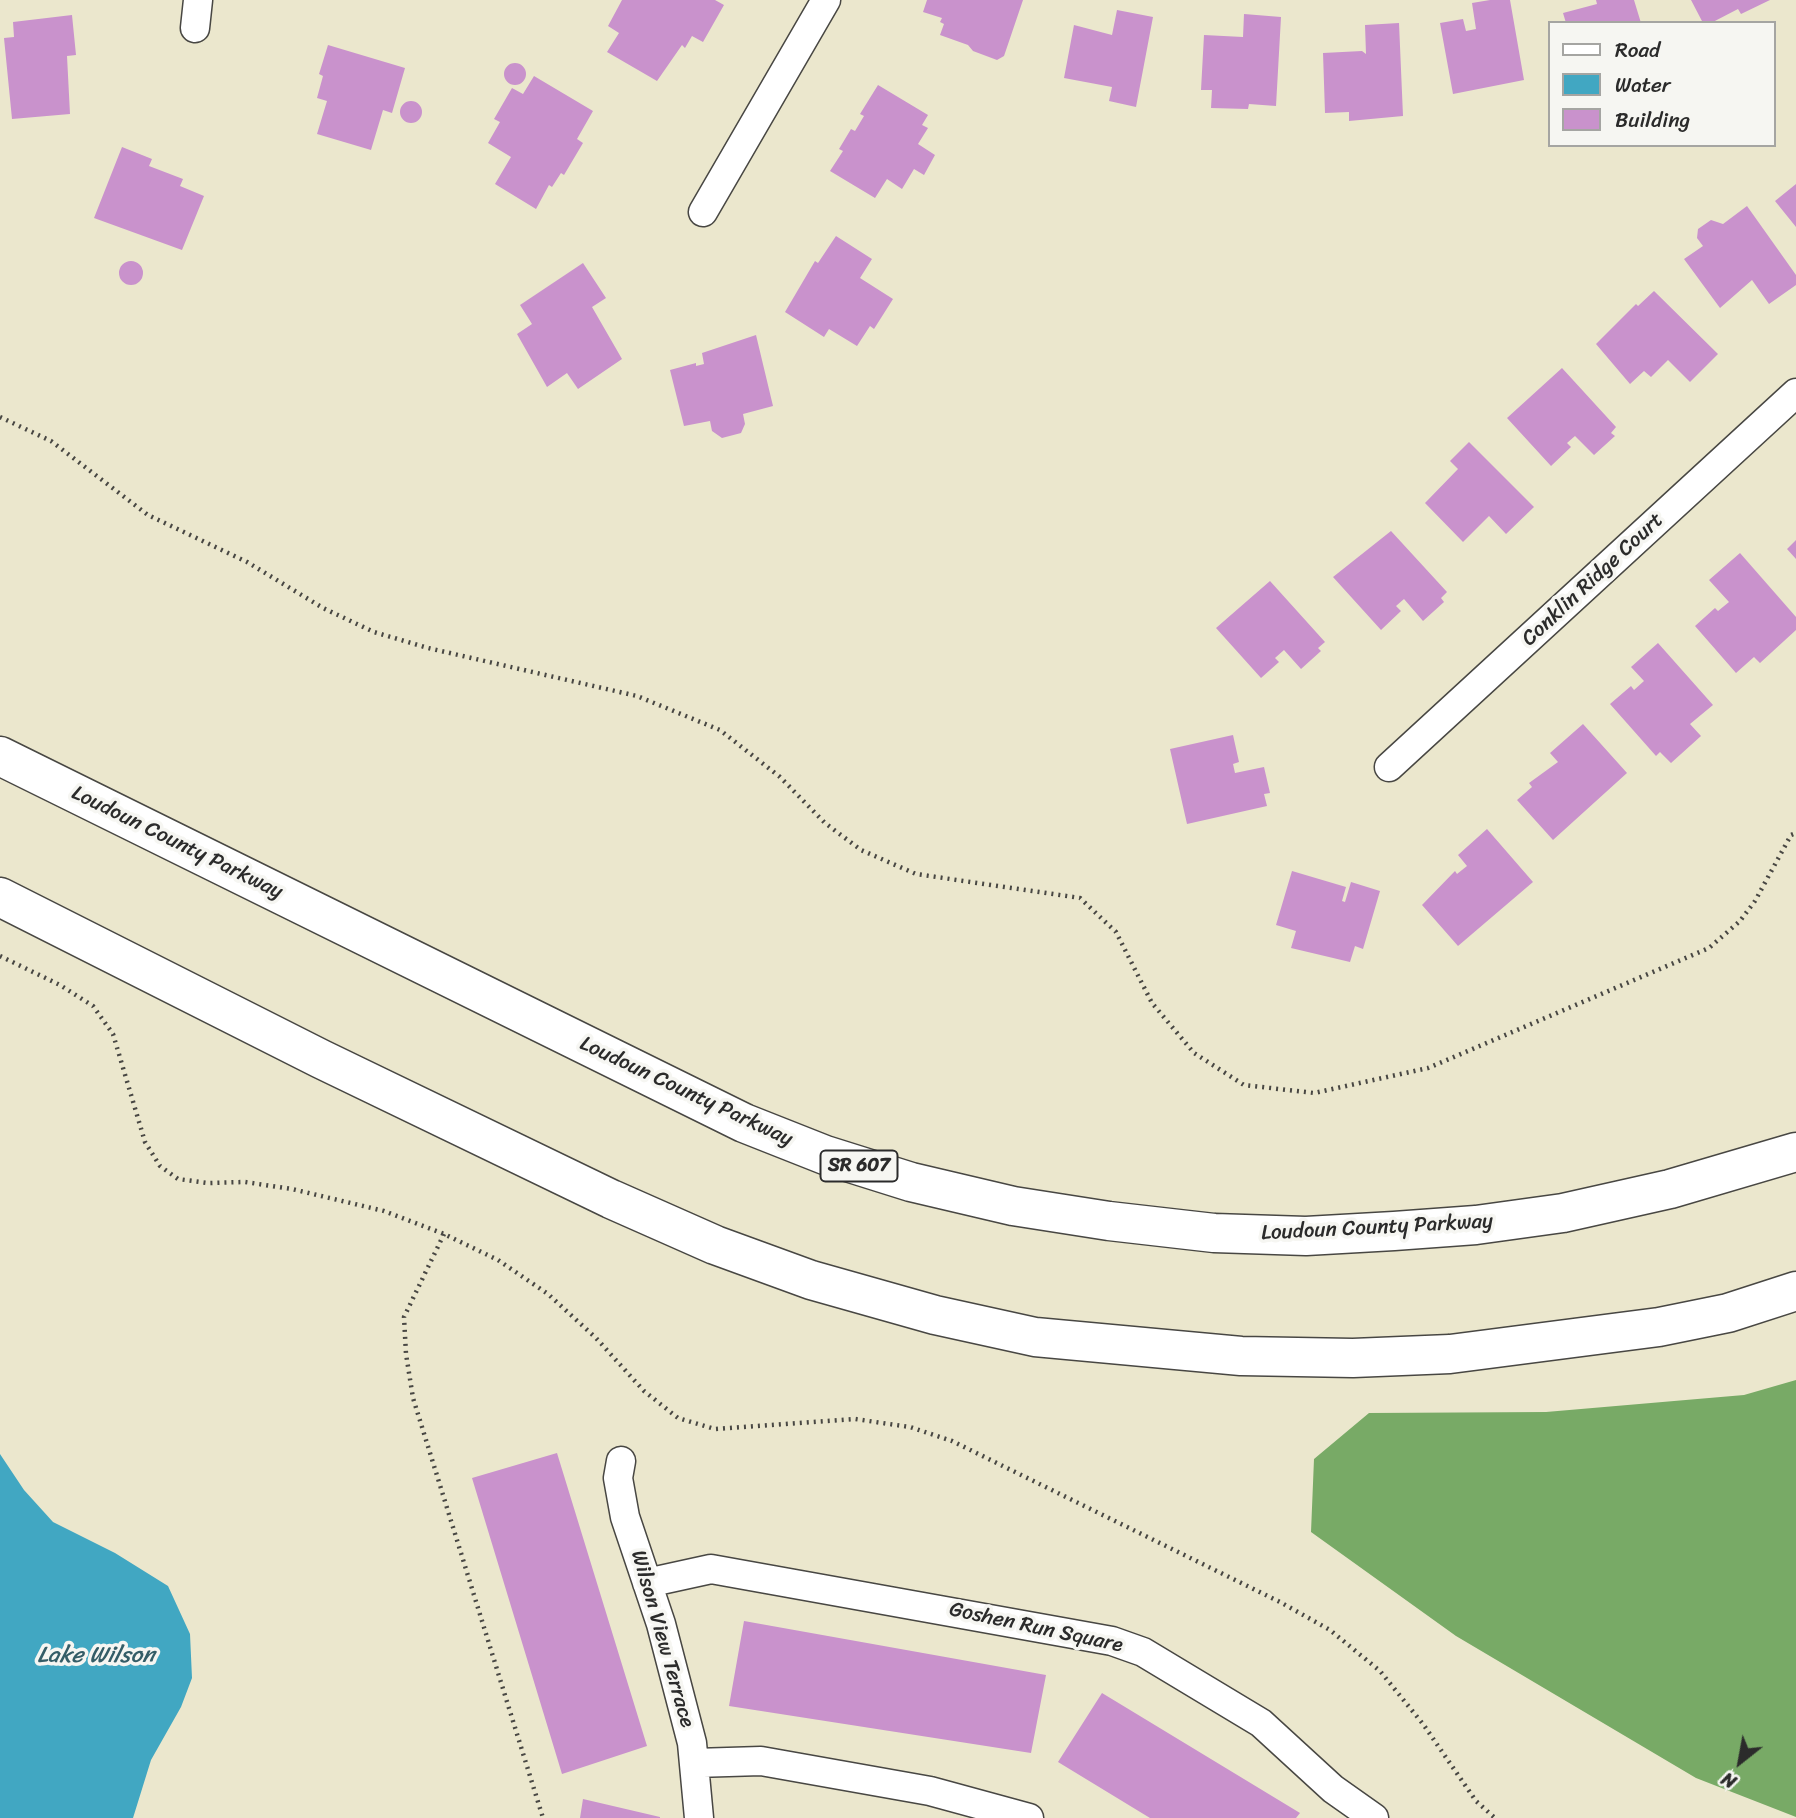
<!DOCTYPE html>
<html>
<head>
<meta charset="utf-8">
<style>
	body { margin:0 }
	#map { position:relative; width:1796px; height:1818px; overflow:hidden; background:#ebe7cd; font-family:Sriracha,sans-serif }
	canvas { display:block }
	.legend { position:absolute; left:1548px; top:21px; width:228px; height:126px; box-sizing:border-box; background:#f6f6f2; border:2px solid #a5a5a2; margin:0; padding:9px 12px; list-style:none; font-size:21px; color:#2b2b2b }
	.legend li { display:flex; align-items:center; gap:14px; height:35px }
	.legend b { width:35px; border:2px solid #a5a5a2 }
	.north { position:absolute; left:1705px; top:1727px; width:70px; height:70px; -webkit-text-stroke:5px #f6f6f2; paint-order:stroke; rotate:211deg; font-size:19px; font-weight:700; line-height:28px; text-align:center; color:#2b2b2b }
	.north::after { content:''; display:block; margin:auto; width:24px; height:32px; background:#2b2b2b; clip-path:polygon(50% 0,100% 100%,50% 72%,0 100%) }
</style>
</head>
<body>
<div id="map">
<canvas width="1796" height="1818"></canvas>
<ul class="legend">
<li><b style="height:9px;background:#fff"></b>Road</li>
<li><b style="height:19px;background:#41a7c2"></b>Water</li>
<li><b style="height:19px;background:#c992cc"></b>Building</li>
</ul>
<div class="north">N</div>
</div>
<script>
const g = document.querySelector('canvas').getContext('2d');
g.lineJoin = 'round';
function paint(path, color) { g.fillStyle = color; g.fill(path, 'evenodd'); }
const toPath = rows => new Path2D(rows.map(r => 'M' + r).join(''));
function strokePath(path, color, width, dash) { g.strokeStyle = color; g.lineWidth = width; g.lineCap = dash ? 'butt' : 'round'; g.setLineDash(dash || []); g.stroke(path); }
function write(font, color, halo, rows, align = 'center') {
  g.font = font + ' Sriracha,sans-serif'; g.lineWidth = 7; g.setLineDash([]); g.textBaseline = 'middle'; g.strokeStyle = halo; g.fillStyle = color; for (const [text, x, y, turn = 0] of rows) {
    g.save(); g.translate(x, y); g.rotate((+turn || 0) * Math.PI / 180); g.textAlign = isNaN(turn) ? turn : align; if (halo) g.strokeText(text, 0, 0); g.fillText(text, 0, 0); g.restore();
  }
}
const forest = toPath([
	[1796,1380,1796,1817,1696,1778,1456,1636,1311,1532,1314,1459,1369,1413,1546,1412,1744,1395]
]);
const water = toPath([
	[0,1454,24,1490,53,1522,115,1553,168,1586,190,1634,192,1678,181,1707,151,1760,133,1818,0,1818]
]);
const building = toPath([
	[622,0,715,0,724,5,703,42,692,36,685,48,682,45,657,81,607,52,619,33,608,26],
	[927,0,1023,0,1004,56,997,60,973,51,968,45,940,35,944,24,940,22,942,18,923,12],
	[1490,0,1510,0,1524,80,1453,94,1440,23,1463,19,1466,31,1476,29,1472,3],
	[1596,0,1634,0,1641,23,1566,23,1563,13,1597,4],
	[1691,0,1770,0,1741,14,1738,9,1711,23,1703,23],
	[1117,10,1153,17,1136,107,1109,101,1112,87,1064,78,1074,25,1112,35],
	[1244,14,1281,17,1276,106,1249,104,1248,109,1211,108,1212,90,1201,90,1204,35,1243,37],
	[72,15,76,55,67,56,70,114,12,119,4,38,14,37,13,22],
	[1399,23,1403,116,1349,121,1349,112,1325,113,1323,53,1362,51,1366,54,1365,25],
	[328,45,405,68,392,113,383,110,371,150,317,134,327,101,317,98,323,76,319,74],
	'504 74a11 11 0 1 1 22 0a11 11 0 1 1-22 0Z',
	[534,76,593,111,577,139,583,143,564,175,561,173,552,187,549,185,536,209,495,184,511,157,488,143,500,122,494,119,512,88,523,94],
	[878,85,928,115,922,125,928,128,918,144,935,155,924,175,914,169,902,189,887,179,875,198,830,171,843,151,839,149,851,129,855,131,864,116,860,114],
	'400 112a11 11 0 1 1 22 0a11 11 0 1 1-22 0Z',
	[122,147,152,159,149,166,183,179,180,186,204,196,182,250,94,218],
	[1796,184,1796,227,1775,201],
	[1747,206,1796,275,1796,285,1769,304,1752,280,1720,308,1684,259,1703,246,1697,238,1698,229,1711,220,1723,224],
	[836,236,872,259,860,278,893,299,874,329,870,326,857,346,829,329,824,337,785,312,815,261,818,263],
	'119 273a12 12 0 1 1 24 0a12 12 0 1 1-24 0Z',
	[583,263,606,298,592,307,622,359,578,389,567,373,547,387,517,334,532,324,520,305],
	[1654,291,1718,354,1690,382,1668,360,1651,377,1644,371,1630,384,1596,344,1636,304,1638,306],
	[756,335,773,406,743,414,745,424,741,433,722,438,712,431,710,421,684,426,670,370,696,363,696,366,704,364,702,353],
	[1562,368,1616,427,1611,433,1615,436,1594,455,1575,436,1567,443,1571,447,1551,466,1507,418],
	[1469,442,1534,507,1506,534,1489,516,1463,542,1425,503,1458,469,1450,461],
	[1391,531,1447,592,1441,598,1444,602,1423,621,1404,599,1396,606,1401,611,1381,630,1333,577],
	[1796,540,1796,559,1787,549],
	[1740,553,1796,617,1796,630,1760,663,1754,657,1736,673,1695,626,1715,608,1718,611,1729,602,1709,580],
	[1270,581,1325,642,1318,648,1321,651,1301,669,1284,650,1275,658,1279,662,1261,678,1216,628],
	[1658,643,1713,705,1690,724,1701,736,1671,763,1660,752,1656,756,1610,704,1631,686,1634,690,1644,681,1631,667],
	[1583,724,1627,773,1553,840,1517,800,1532,787,1529,783,1558,762,1550,753],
	[1233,735,1239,762,1233,764,1235,773,1264,767,1270,793,1264,794,1267,806,1187,824,1170,749],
	[1487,829,1533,882,1458,946,1422,905,1455,871,1457,874,1467,866,1458,855],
	[1292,871,1346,887,1342,901,1345,902,1351,882,1380,891,1363,949,1355,946,1350,962,1291,948,1296,931,1276,925],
	[557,1453,647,1746,562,1774,472,1478],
	[744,1621,1046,1675,1031,1753,729,1706],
	[1102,1693,1300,1813,1296,1818,1150,1818,1058,1762],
	[583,1799,660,1817,660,1818,580,1818]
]);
const path = toPath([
	[0,417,51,441,148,515,247,562,323,608,374,632,428,648,637,696,720,730,780,777,825,823,861,850,916,874,1080,898,1116,932,1152,1003,1194,1053,1244,1085,1314,1093,1428,1068,1709,948,1740,921,1755,901,1791,835,1796,833],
	[0,956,60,985,93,1006,113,1034,145,1142,160,1166,178,1179,208,1183,245,1182,292,1189,384,1211,444,1234,498,1260,548,1294,596,1338,644,1391,678,1418,715,1429,855,1419,910,1427,952,1441,1280,1602,1330,1630,1380,1671,1423,1724,1476,1801,1495,1818],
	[444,1234,404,1317,406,1354,413,1398,543,1818]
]);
const minor = toPath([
	[195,28,198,0],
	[703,212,826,0],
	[1389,767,1796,393],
	[621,1461,618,1478,625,1517,661,1624,692,1743,699,1818],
	[647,1583,711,1569,1112,1641,1143,1652,1261,1723,1333,1789,1374,1818],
	[695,1763,761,1761,930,1791,1029,1818]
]);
const primary = toPath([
	[0,756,744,1123,825,1155,911,1182,1013,1206,1109,1221,1214,1233,1306,1236,1394,1231,1476,1225,1563,1213,1670,1189,1796,1152],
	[0,897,321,1059,611,1199,715,1245,811,1280,935,1315,1035,1337,1241,1356,1353,1358,1450,1354,1659,1327,1728,1313,1796,1291]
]);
const shields = [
	[859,1166,77]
];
const shieldNames = [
	["SR 607",859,1166]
];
const streetNames = [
	["Conklin Ridge Court",1593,580,-43],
	["Loudoun County Parkway",177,843,26],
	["Loudoun County Parkway",686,1092,25],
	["Loudoun County Parkway",1377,1228,-3],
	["Goshen Run Square",1036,1628,12],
	["Wilson View Terrace",662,1639,74]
];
const waterNames = [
	["Lake Wilson",96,1656]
];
paint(forest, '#78aa66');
paint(water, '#41a7c2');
paint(building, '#c992cc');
strokePath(minor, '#484743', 31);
strokePath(primary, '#484743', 41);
strokePath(path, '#484743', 4.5, [2, 5]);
strokePath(minor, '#fff', 28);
strokePath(primary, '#fff', 38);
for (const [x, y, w] of shields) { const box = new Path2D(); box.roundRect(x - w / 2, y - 15.5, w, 31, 5); g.fillStyle = '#f6f6f2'; g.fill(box); strokePath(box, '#2b2b2b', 2); }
write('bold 19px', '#2b2b2b', null, shieldNames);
write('21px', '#2b2b2b', '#f6f6f2', streetNames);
write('italic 23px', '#345d67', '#f6f6f2', waterNames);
</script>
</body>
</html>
